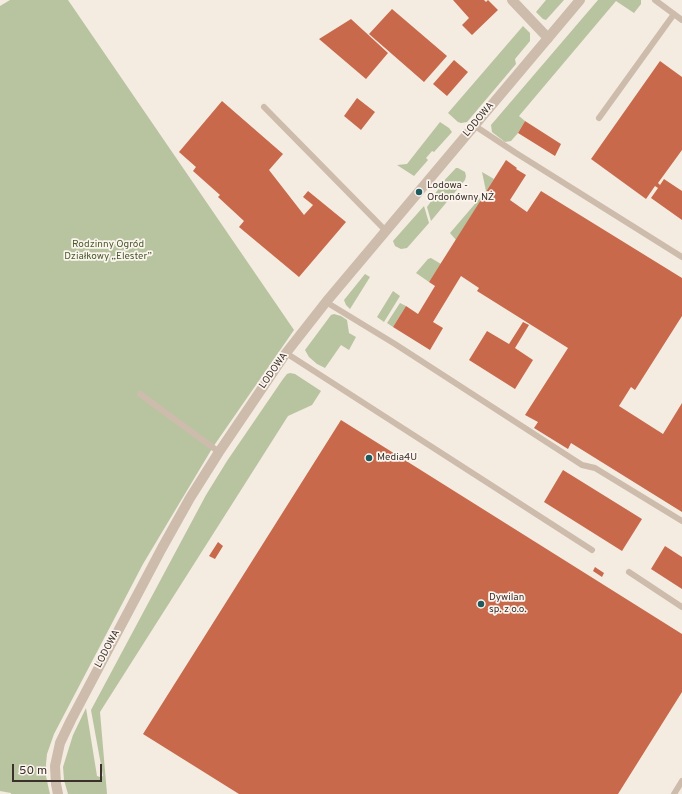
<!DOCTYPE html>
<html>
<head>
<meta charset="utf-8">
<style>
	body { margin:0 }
	#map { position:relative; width:682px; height:794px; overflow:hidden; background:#f4ebe1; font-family:Overpass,sans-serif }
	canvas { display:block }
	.scale { position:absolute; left:12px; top:764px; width:90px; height:18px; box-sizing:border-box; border:2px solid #3b302b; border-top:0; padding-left:5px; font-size:12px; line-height:14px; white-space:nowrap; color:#3b302b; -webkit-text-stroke:3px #fbf5ee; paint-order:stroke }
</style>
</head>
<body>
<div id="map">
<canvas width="682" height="794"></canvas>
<div class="scale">50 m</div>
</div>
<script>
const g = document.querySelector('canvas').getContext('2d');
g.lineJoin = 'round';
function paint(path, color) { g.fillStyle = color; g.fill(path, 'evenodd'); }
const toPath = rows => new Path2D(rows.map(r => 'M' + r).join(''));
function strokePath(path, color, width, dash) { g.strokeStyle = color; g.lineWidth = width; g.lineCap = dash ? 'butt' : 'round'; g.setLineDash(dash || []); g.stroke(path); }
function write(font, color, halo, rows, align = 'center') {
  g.font = font + ' Overpass,sans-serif'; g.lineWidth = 3.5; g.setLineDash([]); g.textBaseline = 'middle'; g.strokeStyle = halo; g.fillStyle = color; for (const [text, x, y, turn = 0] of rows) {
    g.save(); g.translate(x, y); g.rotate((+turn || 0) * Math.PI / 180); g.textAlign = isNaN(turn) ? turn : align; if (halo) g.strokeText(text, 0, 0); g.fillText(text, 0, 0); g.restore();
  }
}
const green = toPath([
	[10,0,68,0,294,330,213,447,143,564,54,734,47,754,46,764,46,776,49,790,50,794,11,794,11,793,0,791,0,6],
	[546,0,564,0,546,20,543,19,536,12],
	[598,0,641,0,641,4,634,13,616,1,519,116,525,121,518,133,511,141,505,142,492,132,491,125],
	[523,26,530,33,530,41,515,59,516,64,467,122,461,123,458,122,448,113],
	[440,122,449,128,452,132,434,152,432,151,426,158,428,160,414,176,397,165,407,164],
	[456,168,458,168,465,172,466,176,465,180,431,221,427,207,432,200,431,199,440,187,439,186],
	[482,172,494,179,456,240,450,233,486,191],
	[424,206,429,223,407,248,401,249,395,246,393,241],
	[431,258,441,264,429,282,416,273,428,259],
	[365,274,370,277,350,309,346,305,344,300],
	[393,291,400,296,384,322,377,317],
	[400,303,406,306,393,327,387,323],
	[334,314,341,316,347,320,349,333,356,337,349,350,341,345,325,368,317,364,309,357,305,350,331,315],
	[290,373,295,374,321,391,312,405,288,416,100,712,107,794,68,794,64,780,63,767,73,735,86,708,97,776,100,777,103,776,91,710,206,495,227,461,283,379,287,374]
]);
const building = toPath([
	[453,0,484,0,486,2,488,0,498,10,472,35,462,25,469,18],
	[392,9,447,56,424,82,369,34],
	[351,19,388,53,366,79,319,39],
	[454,60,468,72,447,96,433,84],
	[660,61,682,77,682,150,658,183,660,185,664,179,682,191,682,220,651,198,658,188,655,186,646,199,591,159],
	[357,98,375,112,361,130,344,116],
	[222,101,283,154,269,170,304,215,313,205,303,197,308,191,346,222,299,277,239,227,244,221,218,197,220,195,193,171,196,167,179,152],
	[525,121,561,144,555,156,518,133],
	[506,160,517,168,516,169,526,175,510,200,527,212,541,191,682,278,682,316,635,390,631,387,619,406,663,434,682,403,682,512,571,443,568,449,534,428,538,422,525,415,568,348,477,291,479,288,461,276,433,322,443,328,430,350,393,327,406,306,418,314,435,286,429,282],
	[523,322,529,325,515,348,533,360,515,389,469,360,487,331,509,344],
	[341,420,682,634,682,692,618,794,239,794,143,734],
	[563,470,642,519,622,551,544,502],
	[218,542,223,546,215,559,209,556],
	[665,546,682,557,682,589,651,569],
	[595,567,604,573,602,577,593,571]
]);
const service = toPath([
	[655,0,682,20],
	[264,107,386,231],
	[599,118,674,14],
	[475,126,516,153,682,257],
	[326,302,395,344,582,465,595,468,682,521],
	[286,353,592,550],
	[140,394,219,452],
	[629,572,682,607],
	[674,794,682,781]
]);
const minor = toPath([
	[512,0,548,38]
]);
const tertiary = toPath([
	[58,794,56,784,55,766,60,743,71,720,162,548,190,498,219,452,286,353,326,302,580,0]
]);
const markers = [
	[419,192,4,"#1f5a5e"],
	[369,458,4,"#1f5a5e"],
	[481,604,4,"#1f5a5e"]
];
const streetNames = [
	["LODOWA",479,120,-50],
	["LODOWA",274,371,-55],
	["LODOWA",108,649,-62]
];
const poiNames = [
	["Lodowa -",427,186],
	["Ordonówny NŻ",427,198],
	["Media4U",377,458],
	["Dywilan",489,598],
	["sp. z o.o.",489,610]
];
const parkNames = [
	["Rodzinny Ogród",108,245],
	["Działkowy „Elester”",108,257]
];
paint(green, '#b8c4a0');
paint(building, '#c8694b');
strokePath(service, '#cdbbac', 6);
strokePath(minor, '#cdbbac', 10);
strokePath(tertiary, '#cdbbac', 10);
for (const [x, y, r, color] of markers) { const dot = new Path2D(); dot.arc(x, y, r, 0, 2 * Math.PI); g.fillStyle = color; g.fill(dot); strokePath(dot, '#fbf5ee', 1.5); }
write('10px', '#3b302b', '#fbf5ee', streetNames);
write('10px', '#3b302b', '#fbf5ee', poiNames, 'left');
write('10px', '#4a5a2e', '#fbf5ee', parkNames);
</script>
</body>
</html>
